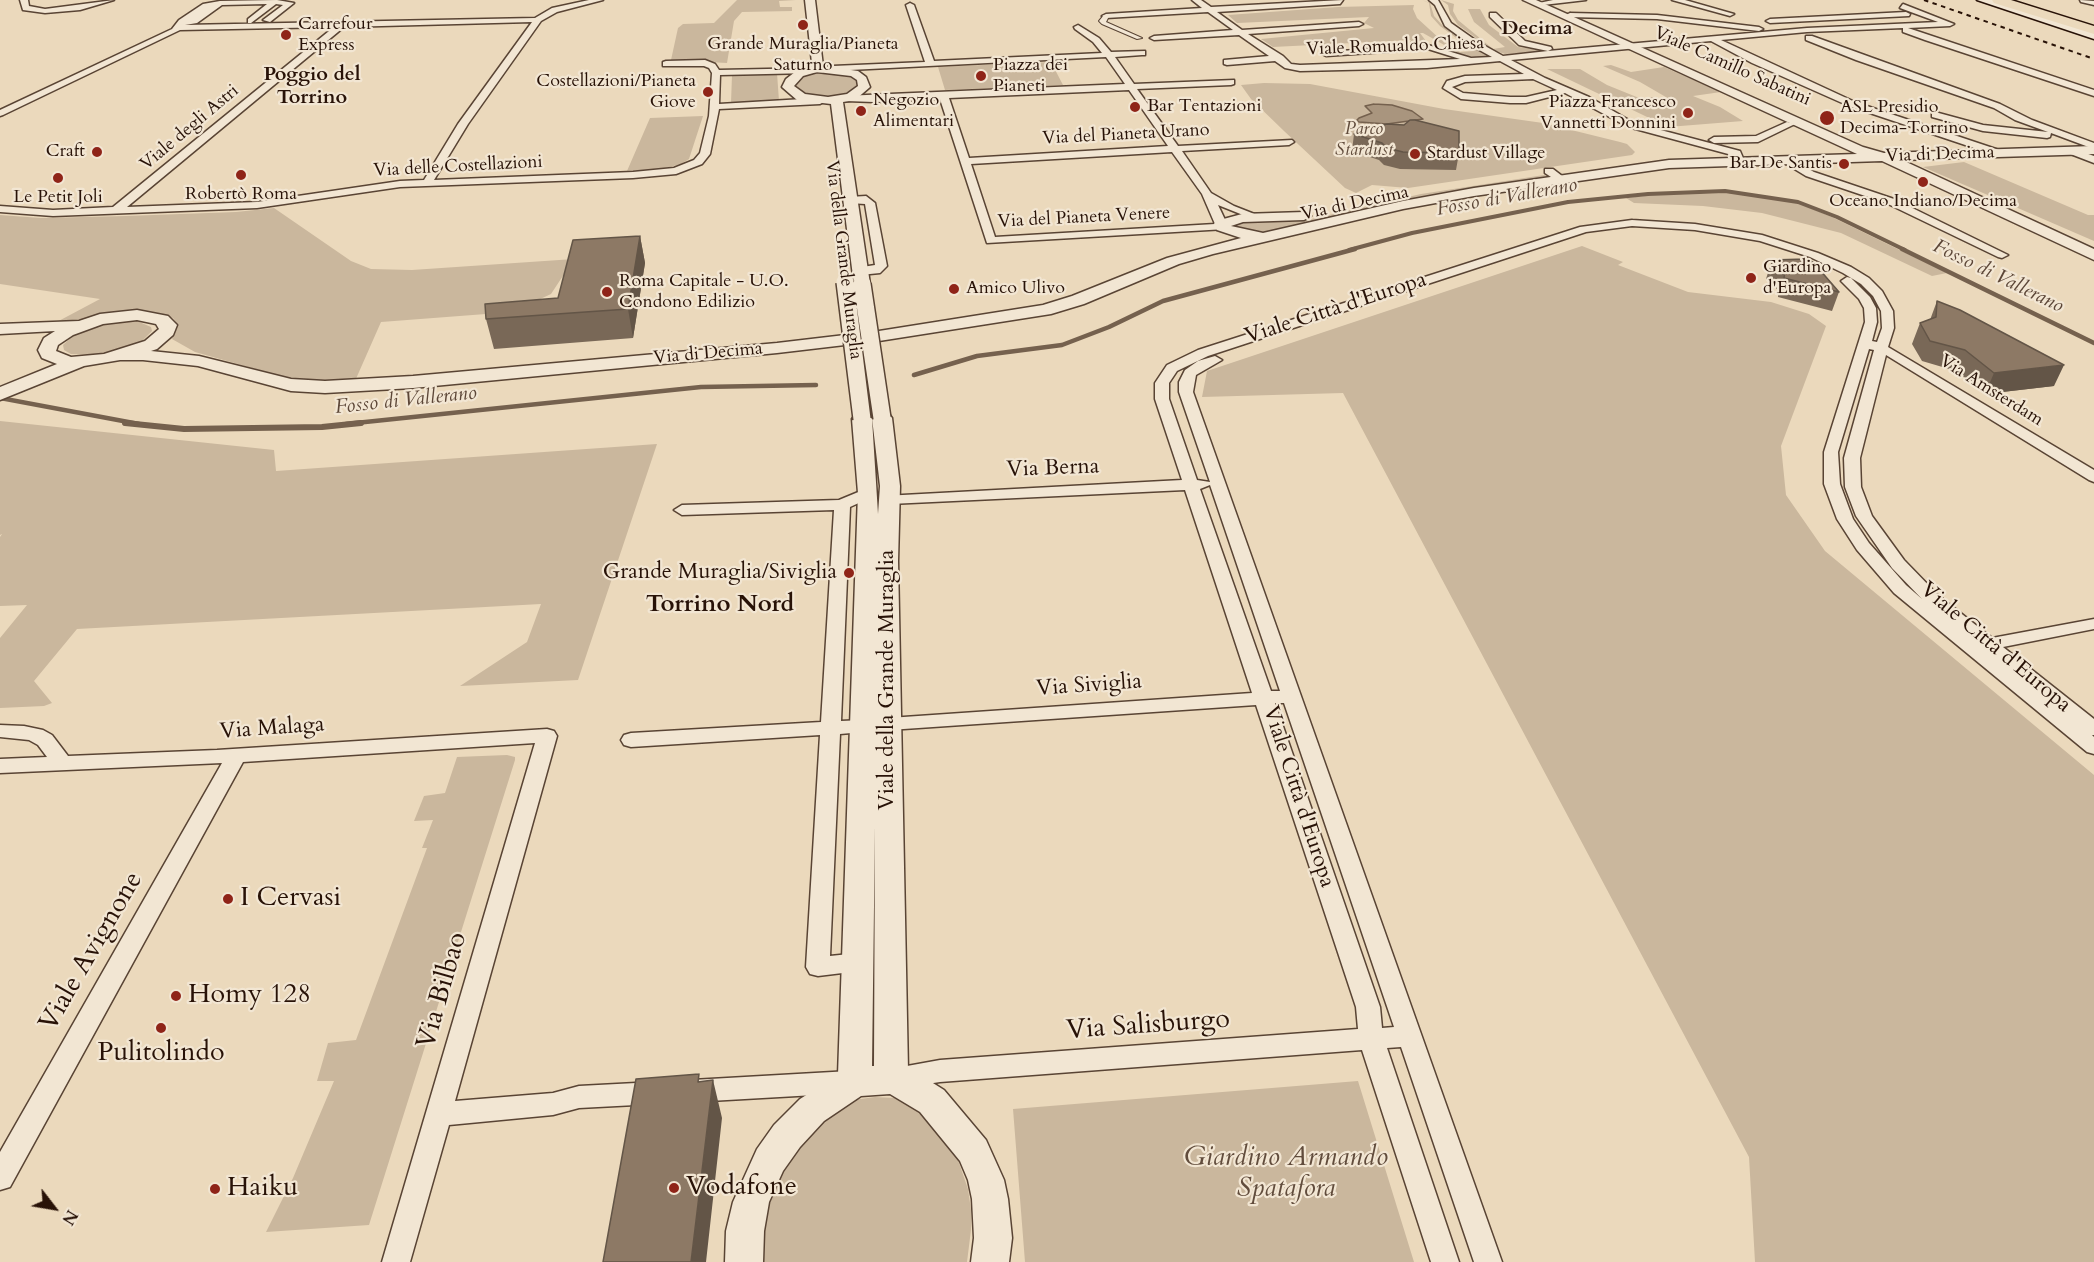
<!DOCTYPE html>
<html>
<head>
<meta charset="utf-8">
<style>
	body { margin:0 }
	#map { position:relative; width:2094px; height:1262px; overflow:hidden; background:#ebd9bc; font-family:Cardo,serif }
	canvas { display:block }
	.north { position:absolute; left:24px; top:1178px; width:60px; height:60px; -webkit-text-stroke:4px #f2e6d3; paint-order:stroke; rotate:121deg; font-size:16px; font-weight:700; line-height:24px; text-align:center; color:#281207 }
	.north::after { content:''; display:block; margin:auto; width:21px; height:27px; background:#281207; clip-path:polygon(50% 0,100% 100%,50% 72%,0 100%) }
</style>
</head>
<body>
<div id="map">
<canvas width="2094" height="1262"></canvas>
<div class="north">N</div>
</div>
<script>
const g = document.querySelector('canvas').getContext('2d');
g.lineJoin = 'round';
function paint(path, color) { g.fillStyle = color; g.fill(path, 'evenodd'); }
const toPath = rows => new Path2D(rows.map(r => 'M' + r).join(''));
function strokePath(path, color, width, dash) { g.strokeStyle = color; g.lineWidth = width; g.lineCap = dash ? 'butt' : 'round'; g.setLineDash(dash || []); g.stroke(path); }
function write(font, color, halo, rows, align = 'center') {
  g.font = font + ' Cardo,serif'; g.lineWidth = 4.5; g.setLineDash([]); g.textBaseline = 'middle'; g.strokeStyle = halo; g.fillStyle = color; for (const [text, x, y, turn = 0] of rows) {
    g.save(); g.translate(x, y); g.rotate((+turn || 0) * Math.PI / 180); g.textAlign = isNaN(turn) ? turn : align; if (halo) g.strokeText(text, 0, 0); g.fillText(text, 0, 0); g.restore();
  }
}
const green = toPath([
	[737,0,796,0,779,1,780,7,792,7,792,11,742,12,734,21,727,63,671,60,678,28,683,24,714,23],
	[1422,0,1430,3,1434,16,1444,27,1491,56,1475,57,1462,55,1423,33,1420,33,1429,45,1407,46,1411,40,1273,47,1261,39,1374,28,1364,23,1369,17,1237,23,1228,15,1338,7,1414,5,1413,9,1417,18,1440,39,1460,52,1474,51,1440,26,1431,16,1429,3],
	[1441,0,1454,4,1453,11,1458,20,1493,49,1505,47,1474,22,1468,9,1480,9,1489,25,1518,47,1550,51,1505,54,1493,50,1458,25,1450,14,1448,5],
	[1051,62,1063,85,945,90,938,67],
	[1611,65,1631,72,1664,67,1721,92,1693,96,1720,107,1743,121,1668,127,1547,69,1580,69,1607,85,1649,102,1657,101,1649,97,1655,97,1662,101,1671,100,1640,82,1603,66],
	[821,71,853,76,857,80,857,88,848,94,834,97,807,96,794,87,795,81,806,74],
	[777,73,779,101,731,103,732,75],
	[1264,83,1310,84,1444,109,1543,123,1620,142,1627,144,1635,152,1632,155,1408,188,1372,185,1356,193,1345,188,1284,131,1251,99,1241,85],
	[703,116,689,159,681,164,658,170,627,171,650,118],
	[1964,162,2088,215,2094,215,2094,241,1923,167],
	[1544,175,1550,177,1424,196,1259,234,1236,229,1234,226,1236,223,1249,220,1292,222,1307,220,1421,194],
	[1731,193,1796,202,1834,218,1947,273,1932,276,1841,233,1762,213,1703,206,1634,203,1626,198,1664,194],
	[274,208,351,261,371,269,412,270,574,259,551,294,512,312,381,322,355,381,326,383,295,380,195,352,172,339,178,325,173,318,158,313,123,312,53,324,100,299,0,284,0,215,41,218,126,216,236,212],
	[1582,246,1623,262,1618,265,1688,292,1771,302,1809,314,1826,326,1781,446,1786,495,1825,551,2094,775,2094,1262,1755,1262,1749,1157,1343,393,1202,397,1207,371],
	[137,321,151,327,152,331,140,343,112,352,96,355,71,354,64,350,63,345,75,334,112,322],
	[0,421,274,450,276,471,657,444,578,680,460,686,527,642,541,604,77,629,34,681,52,703,44,706,0,708,0,638,27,605,0,606,0,537,2,534,0,535],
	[507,755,515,757,515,760,369,1225,266,1232,293,1178,334,1081,317,1081,328,1043,356,1040,427,848,422,848,433,820,414,821,424,796,445,793,457,757],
	[1358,1081,1414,1262,1025,1262,1013,1109],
	[875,1097,895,1098,913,1107,930,1120,958,1160,968,1189,971,1210,971,1230,967,1262,764,1262,764,1235,769,1204,778,1178,814,1126,853,1100]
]);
const water = toPath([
	[1374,104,1392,105,1412,111,1423,119,1387,124,1359,122,1357,120,1359,118,1372,113,1365,106,1374,104]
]);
const streamFar2 = toPath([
	[1349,250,1412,233,1568,202,1648,194,1725,191,1798,202,1837,217,1905,250]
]);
const streamFar1 = toPath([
	[1902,249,2094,343],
	[914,375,977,356,1062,345,1109,327,1163,301,1355,249],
	[0,398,139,424],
	[346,424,701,387,816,385]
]);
const stream = toPath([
	[125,423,184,429,322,427,361,423]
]);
const pedestrian = toPath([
	[1104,15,1109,16,1106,22,1142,38,1137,39,1102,24,1099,21,1104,15]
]);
const minor = toPath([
	[20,0,28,0,29,6,45,9,114,0,80,10,45,13,23,10,20,0],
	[277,0,294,3,270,22,263,20,283,5,276,4,251,23,248,23,248,19,267,4,222,5,197,23,185,25,535,18,552,8,589,0,603,0,557,12,541,21,468,124,434,180,633,172,674,168,694,160,700,153,709,116,712,73,709,68,704,66,663,66,663,62,666,61,705,60,715,64,719,70,815,68,816,70,812,73,720,75,719,104,820,98,825,101,820,104,719,109,710,154,702,164,676,174,633,178,400,187,257,208,53,216,0,212,0,206,53,210,113,207,334,27,180,30,3,115,0,116,0,110,172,29,179,20,203,4,220,1,277,0],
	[532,22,458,124,424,180,400,181,257,202,127,207,344,27,532,22],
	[1192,0,1201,0,1211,7,1343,0,1340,4,1217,12,1242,30,1359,22,1363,24,1359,26,1248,34,1283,56,1291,64,1300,65,1460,59,1428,49,1326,56,1322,54,1326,52,1428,45,1471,58,1492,57,1472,46,1445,26,1435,5,1429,0,1438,0,1451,23,1478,42,1503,56,1548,51,1519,45,1490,17,1490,13,1496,13,1525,41,1551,47,1552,49,1548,51,1807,28,1938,22,1900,8,1903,4,1954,24,1950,26,1908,28,2094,90,2094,96,1925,40,1903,32,1903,28,1807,32,1721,40,1855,102,2002,151,2002,155,1998,156,1849,106,1752,63,1711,41,1511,60,1545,78,1589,97,1634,123,1740,151,1743,158,1730,165,1725,162,1733,157,1732,155,1628,127,1565,93,1526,103,1510,103,1461,99,1443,88,1447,81,1465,76,1524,74,1500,61,1427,68,1300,71,1285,68,1275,61,1227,65,1224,64,1224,60,1269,56,1239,35,1154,40,1150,38,1154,36,1233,30,1208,12,1106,18,1102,16,1106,14,1202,8,1192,0],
	[1533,79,1557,90,1526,97,1510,97,1463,93,1452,87,1465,82,1533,79],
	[1553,0,1586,0,1543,5,1539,3,1553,0],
	[1672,0,1685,0,1734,14,1730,16,1672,0],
	[2080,0,2094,1,2094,5,2081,2,2080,0],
	[910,3,914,5,934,61,1102,53,1093,42,1075,29,1074,27,1078,25,1099,38,1111,52,1145,51,1145,55,1142,55,1115,57,1134,84,1234,80,1234,84,1231,85,1137,89,1178,146,1292,140,1294,142,1289,145,1182,151,1211,193,1234,206,1262,217,1261,219,1253,219,1218,205,1227,224,1226,229,987,243,940,99,874,102,846,101,842,98,843,96,1125,84,1106,57,830,71,829,69,833,66,925,62,906,5,910,3],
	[1129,90,1168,146,969,158,949,98,1129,90],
	[1172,152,1202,194,1215,224,995,237,971,164,1172,152],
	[1906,12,1910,14,1909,16,1770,23,1766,21,1770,19,1906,12],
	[1570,13,1657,15,1759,27,1763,29,1759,31,1657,19,1567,17,1566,15,1570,13],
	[1806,36,1812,36,2000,104,2032,120,2094,143,2094,149,2051,133,2050,137,2047,138,1983,131,1932,117,1932,113,1935,112,1983,125,2048,132,2015,120,1994,108,1856,60,1806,40,1806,36],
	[1787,122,1795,124,1758,142,1714,143,1709,140,1714,137,1756,136,1787,122],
	[2068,149,2074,149,2094,156,2094,163,2068,153,2068,149],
	[1787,157,1814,172,1894,199,2008,255,2002,258,1998,257,1886,203,1806,176,1783,162,1782,160,1787,157],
	[1545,169,1553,169,1566,179,1557,181,1545,173,1545,169],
	[866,196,875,203,887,266,880,273,860,275,856,274,856,268,875,265,865,204,849,203,844,200,849,197,866,196],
	[1632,220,1695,224,1762,235,1818,253,1851,267,1869,278,1882,291,1893,311,1894,328,1888,347,2094,470,2094,482,2089,480,1886,355,1860,458,1861,487,1872,516,1904,560,1938,595,1992,638,2094,619,2094,629,2003,647,2094,719,2094,735,2092,735,2094,737,2094,754,2087,752,1894,593,1857,550,1837,519,1824,484,1824,452,1865,322,1864,308,1859,299,1841,281,1847,277,1851,278,1870,297,1876,308,1877,322,1872,341,1877,342,1882,328,1881,311,1873,296,1861,284,1843,273,1810,257,1760,241,1695,230,1632,226,1586,232,1208,356,1177,371,1169,383,1169,399,1197,480,1210,482,1179,392,1179,382,1185,370,1198,361,1215,356,1222,360,1196,375,1193,392,1502,1262,1474,1262,1401,1047,1387,1048,1459,1262,1431,1262,1362,1050,940,1082,894,1089,885,1086,881,1078,885,1070,940,1060,1358,1029,1356,1007,1256,705,889,730,882,729,879,724,882,719,889,718,1252,693,1185,490,890,504,884,502,882,499,884,496,1182,480,1155,399,1155,383,1167,365,1198,350,1580,227,1632,220],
	[1869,349,1874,350,1844,458,1845,487,1856,516,1892,568,1922,599,1906,585,1869,543,1853,519,1840,484,1838,452,1869,349],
	[1210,485,1280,691,1271,691,1200,489,1210,485],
	[1275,703,1284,703,1394,1027,1382,1028,1380,1007,1275,703],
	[868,488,876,493,874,496,850,507,841,721,863,720,870,721,873,726,870,731,863,732,840,734,830,956,859,953,867,955,871,962,867,969,859,971,818,976,810,974,806,967,820,735,631,747,624,745,621,740,624,735,631,733,821,722,834,510,682,515,674,510,682,505,839,500,868,488],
	[0,725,24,726,43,730,52,735,68,756,217,750,547,729,554,731,557,736,455,1101,553,1093,579,1086,655,1082,664,1085,668,1093,664,1101,655,1104,579,1108,553,1115,449,1125,410,1262,382,1262,535,743,243,762,10,1187,0,1190,0,1152,222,763,0,773,0,759,47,757,38,745,29,740,0,737,0,725],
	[850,1071,859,1074,863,1082,859,1090,850,1093,692,1102,683,1099,679,1091,683,1083,692,1080,850,1071]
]);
const tertiary = toPath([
	[805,0,815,0,823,66,858,71,866,77,870,87,855,100,843,102,870,284,862,289,854,284,831,104,797,100,782,87,786,79,795,72,811,67,812,63,805,0],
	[817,72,851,76,857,80,858,86,847,94,828,97,805,94,794,86,803,76,817,72],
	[1523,0,1536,0,1863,147,1884,153,2094,146,2094,154,1902,160,2094,249,2094,260,1882,161,1669,168,1474,196,1403,209,1213,254,1179,264,1084,304,1051,314,879,341,777,353,413,388,325,393,291,391,198,366,143,360,120,360,84,366,0,400,0,387,57,364,42,358,38,350,44,338,55,331,0,334,0,324,79,321,100,314,137,310,168,316,177,325,173,335,157,349,151,351,199,356,291,379,325,381,413,376,777,343,879,331,1043,305,1072,296,1167,258,1241,238,1217,230,1214,224,1216,221,1242,214,1304,212,1311,216,1304,220,1243,222,1231,226,1263,233,1403,201,1474,188,1669,160,1857,154,1523,0],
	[137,320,156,324,159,329,145,341,104,354,71,357,56,351,58,345,73,335,103,324,137,320],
	[882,412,889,414,892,418,900,486,898,561,908,1071,925,1078,944,1090,986,1140,1004,1180,1008,1199,1012,1238,1009,1262,971,1262,974,1238,972,1199,968,1180,960,1161,920,1112,890,1094,861,1096,824,1121,800,1147,783,1171,769,1202,764,1231,763,1262,725,1262,726,1231,733,1202,757,1149,774,1125,800,1099,838,1075,858,493,852,419,855,415,862,413,869,415,872,419,878,514,880,486,872,418,875,414,882,412],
	[875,826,874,1066,872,1066,875,826]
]);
const secondary = toPath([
	[1977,0,1993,0,2094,31,2094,39,1977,0]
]);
const primary = toPath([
	[1992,0,2011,0,2094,26,2094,34,1994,3,1992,0]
]);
const rail = toPath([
	[1924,0,2094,59]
]);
const tertiaryBridge = toPath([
	[845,282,862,419],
	[862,284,882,418]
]);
const wall = toPath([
	[1354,134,1459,153,1456,170,1400,169,1384,165,1379,160,1352,151],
	[640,236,645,263,633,338,494,349,486,319,558,298],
	[1772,260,1839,292,1832,311,1778,297,1778,290,1766,279],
	[1937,301,2054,386,1985,394,1956,371,1922,361,1912,344,1920,323,1930,320]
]);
const shadedWall = toPath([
	[640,236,645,263,633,338,628,309],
	[2064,365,2054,386,1985,394,1994,373],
	[713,1080,722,1118,706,1262,691,1262]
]);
const building = toPath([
	[1410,120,1415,120,1459,131,1459,153,1403,152,1387,148,1382,143,1354,134,1387,124,1404,125,1410,120],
	[640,236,628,309,486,319,485,304,558,298,573,240,640,236],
	[1805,259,1813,262,1839,292,1784,278,1785,271,1772,260,1805,259],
	[1937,301,1960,310,2064,365,1994,373,1965,350,1930,341,1920,323,1936,317,1937,301],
	[699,1074,698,1082,713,1080,691,1262,603,1262,636,1079,699,1074]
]);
const markers = [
	[803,25,6,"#8f2418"],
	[286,35,6,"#8f2418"],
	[981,76,6,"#8f2418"],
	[708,92,6,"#8f2418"],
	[1135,107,6,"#8f2418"],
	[861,111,6,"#8f2418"],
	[1688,113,6,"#8f2418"],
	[1827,118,8,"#8f2418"],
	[97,152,6,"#8f2418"],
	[1415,154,6,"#8f2418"],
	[1844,164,6,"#8f2418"],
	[241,175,6,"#8f2418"],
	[58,178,6,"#8f2418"],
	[1923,182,6,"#8f2418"],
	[1751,278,6,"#8f2418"],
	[954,289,6,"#8f2418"],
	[607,292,6,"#8f2418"],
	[849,573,6,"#8f2418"],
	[228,899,6,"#8f2418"],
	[176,996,6,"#8f2418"],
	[161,1028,6,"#8f2418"],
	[674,1188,6,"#8f2418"],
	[215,1189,6,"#8f2418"]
];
const farPoinames = [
	["Carrefour",298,25],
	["Express",298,46],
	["Grande Muraglia/Pianeta",803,45,"center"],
	["Saturno",803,66,"center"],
	["Piazza dei",993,66],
	["Pianeti",993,87],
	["Costellazioni/Pianeta",696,82,"right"],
	["Giove",696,103,"right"],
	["Negozio",873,101],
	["Alimentari",873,122],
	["Piazza Francesco",1676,103,"right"],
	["Vannetti Donnini",1676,124,"right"],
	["Bar Tentazioni",1147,107],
	["ASL Presidio",1840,108],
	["Decima-Torrino",1840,129],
	["Craft",85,152,"right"],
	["Stardust Village",1427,154],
	["Bar De Santis",1832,164,"right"],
	["Robertò Roma",241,195,"center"],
	["Le Petit Joli",58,198,"center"],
	["Oceano Indiano/Decima",1923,202,"center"],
	["Giardino",1763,268],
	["d'Europa",1763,289],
	["Roma Capitale - U.O.",619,282],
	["Condono Edilizio",619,303],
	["Amico Ulivo",966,289]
];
const farStreetnames = [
	["Viale Romualdo Chiesa",1395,47,-2],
	["Viale Camillo Sabatini",1732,67,24],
	["Viale degli Astri",190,128,-40],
	["Via del Pianeta Urano",1126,135,-3],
	["Via di Decima",1940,155,-2],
	["Via delle Costellazioni",458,167,-3],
	["Via di Decima",1355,204,-12],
	["Via del Pianeta Venere",1084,218,-3],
	["Via della Grande Muraglia",843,260,83],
	["Via di Decima",708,354,-5],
	["Via Amsterdam",1991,391,32]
];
const farParknames = [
	["Parco",1364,130],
	["Stardust",1364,151]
];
const farNeighbourhoodnames = [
	["Decima",1537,29],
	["Poggio del",312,75],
	["Torrino",312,98]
];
const farWaternames = [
	["Fosso di Vallerano",1507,198,-10],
	["Fosso di Vallerano",1998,277,26],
	["Fosso di Vallerano",406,401,-6]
];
const streetNames = [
	["Viale Città d'Europa",1336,309,-18],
	["Via Berna",1053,469,-2],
	["Viale Città d'Europa",1995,648,40],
	["Viale della Grande Muraglia",888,680,-90],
	["Via Siviglia",1089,686,-4],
	["Via Malaga",272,729,-4],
	["Viale Città d'Europa",1298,797,72]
];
const poiNames = [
	["Grande Muraglia/Siviglia",837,573]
];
const neighbourhoodNames = [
	["Torrino Nord",720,605]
];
const nearPoinames = [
	["I Cervasi",240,899],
	["Homy 128",188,996],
	["Pulitolindo",161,1054,"center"],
	["Vodafone",686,1188],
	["Haiku",227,1189]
];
const nearStreetnames = [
	["Viale Avignone",92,952,-60],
	["Via Bilbao",443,991,-74],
	["Via Salisburgo",1148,1026,-4]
];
const nearParknames = [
	["Giardino Armando",1286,1159],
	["Spatafora",1286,1190]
];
paint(green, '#cab79d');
paint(water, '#a9957e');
strokePath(water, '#75614e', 1.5);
strokePath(streamFar2, '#75614e', 4);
strokePath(streamFar1, '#75614e', 4.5);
strokePath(stream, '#75614e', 6);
strokePath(pedestrian, '#594434', 2);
strokePath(minor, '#594434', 3);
strokePath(tertiary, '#594434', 3);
strokePath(secondary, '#281207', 3);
strokePath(primary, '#281207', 3);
paint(pedestrian, '#f2e6d3');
paint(minor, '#f2e6d3');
paint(tertiary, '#f2e6d3');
paint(secondary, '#f2e6d3');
paint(primary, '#ebd9bc');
strokePath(rail, '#281207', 2, [4.5, 4.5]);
strokePath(tertiaryBridge, '#594434', 20, []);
strokePath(tertiaryBridge, '#f2e6d3', 17);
paint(wall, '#796857');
paint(shadedWall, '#635547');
paint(building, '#8d7965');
strokePath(building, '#635547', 1.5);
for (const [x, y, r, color] of markers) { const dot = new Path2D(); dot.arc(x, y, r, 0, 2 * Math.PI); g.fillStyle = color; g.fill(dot); strokePath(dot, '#f2e6d3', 2); }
write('18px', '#281207', '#f2e6d3', farPoinames, 'left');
write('18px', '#281207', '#f2e6d3', farStreetnames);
write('italic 18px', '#614c3c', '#f2e6d3', farParknames);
write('bold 20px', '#281207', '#f2e6d3', farNeighbourhoodnames);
write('italic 20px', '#5c4637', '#f2e6d3', farWaternames);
write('22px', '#281207', '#f2e6d3', streetNames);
write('22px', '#281207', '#f2e6d3', poiNames, 'right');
write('bold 24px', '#281207', '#f2e6d3', neighbourhoodNames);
write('27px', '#281207', '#f2e6d3', nearPoinames, 'left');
write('27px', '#281207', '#f2e6d3', nearStreetnames);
write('italic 27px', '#614c3c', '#f2e6d3', nearParknames);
</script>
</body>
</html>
